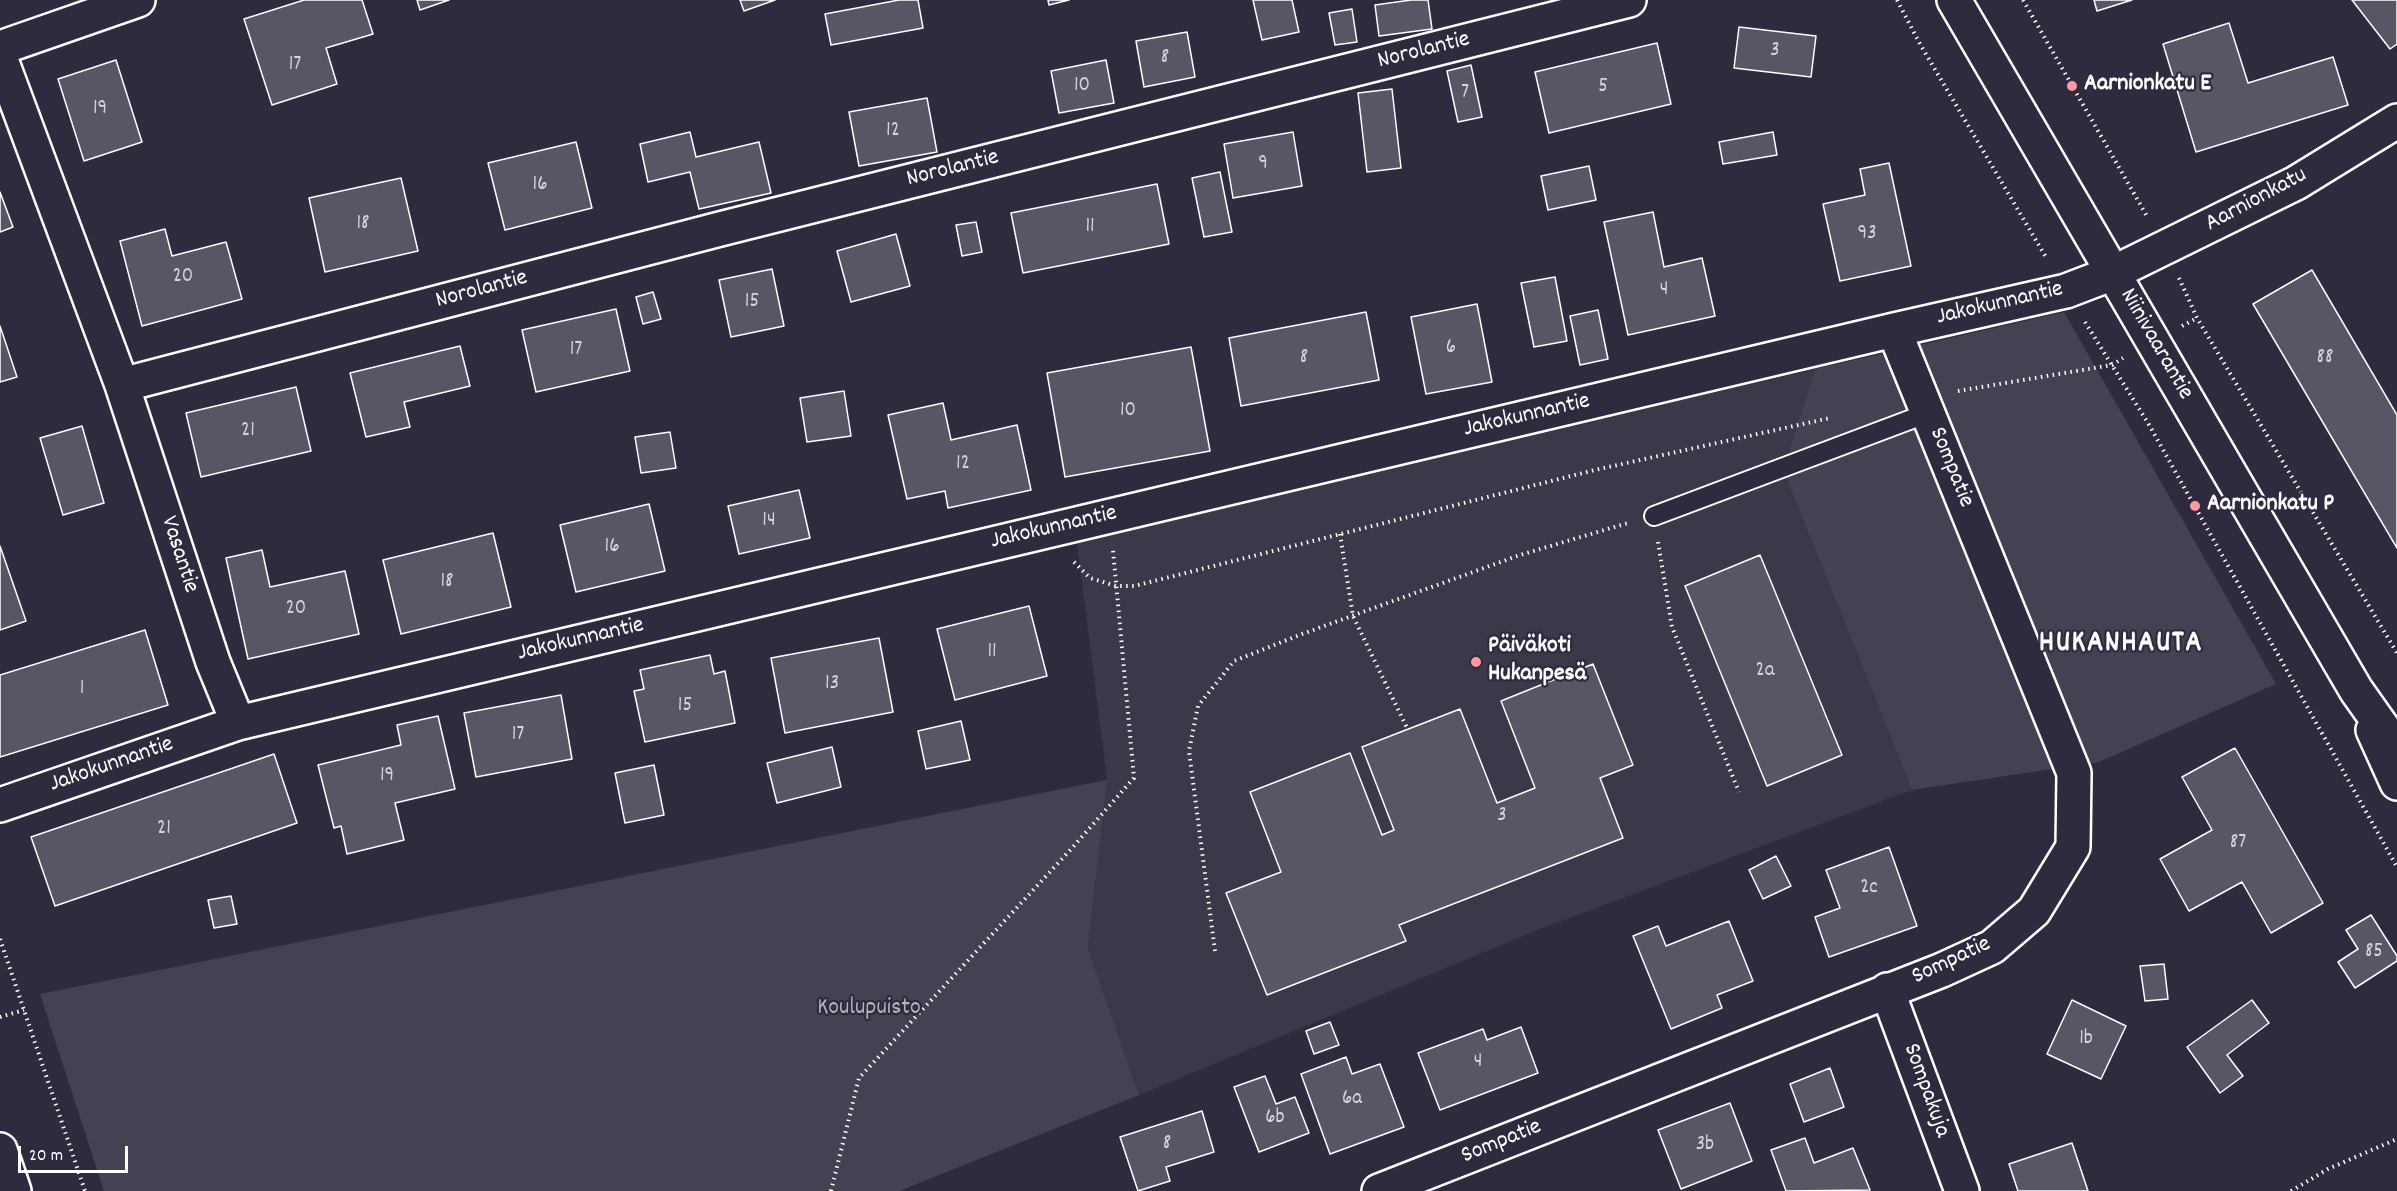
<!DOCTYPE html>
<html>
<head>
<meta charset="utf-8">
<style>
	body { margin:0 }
	#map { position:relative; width:2397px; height:1191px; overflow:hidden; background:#2f2a3d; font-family:Dekko,sans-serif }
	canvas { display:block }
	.scale { position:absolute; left:18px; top:1146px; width:110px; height:27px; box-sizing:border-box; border:3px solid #fff; border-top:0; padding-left:8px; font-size:18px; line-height:21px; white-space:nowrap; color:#fff; -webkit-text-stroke:4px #2f2a3d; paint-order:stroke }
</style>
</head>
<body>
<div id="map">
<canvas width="2397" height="1191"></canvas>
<div class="scale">20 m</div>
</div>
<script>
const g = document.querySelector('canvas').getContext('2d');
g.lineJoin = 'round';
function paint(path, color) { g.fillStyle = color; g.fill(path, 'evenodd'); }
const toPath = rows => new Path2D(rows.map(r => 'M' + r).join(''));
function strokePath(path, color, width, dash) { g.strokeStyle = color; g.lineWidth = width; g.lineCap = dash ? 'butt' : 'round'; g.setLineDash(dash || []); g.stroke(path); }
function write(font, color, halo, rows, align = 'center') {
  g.font = font + ' Dekko,sans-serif'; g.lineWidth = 4.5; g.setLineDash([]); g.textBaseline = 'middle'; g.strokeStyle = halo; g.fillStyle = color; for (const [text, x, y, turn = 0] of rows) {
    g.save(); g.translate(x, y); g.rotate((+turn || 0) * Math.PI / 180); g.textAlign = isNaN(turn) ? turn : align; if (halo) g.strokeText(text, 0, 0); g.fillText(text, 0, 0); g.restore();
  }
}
const built = toPath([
	[1815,369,1783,470,1912,790,1540,929,1139,1095,1088,948,1107,780,1077,543]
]);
const green = toPath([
	[2064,312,2276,684,2099,762,1912,790,1783,470,1815,369],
	[1107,780,1088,948,1139,1095,899,1191,104,1191,40,994]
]);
const building = toPath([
	[304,0,362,0,373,34,326,48,337,84,272,105,244,19,304,0],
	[417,0,449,0,420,10,417,0],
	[740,0,775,0,744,11,740,0],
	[899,0,918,0,923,28,831,45,825,14,899,0],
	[1048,0,1069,0,1049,5,1048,0],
	[1253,0,1292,0,1299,32,1262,40,1253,0],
	[1411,0,1428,0,1432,29,1379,36,1375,5,1411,0],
	[2094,0,2132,0,2097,11,2094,0],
	[2352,0,2397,0,2397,44,2390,49,2352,0],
	[1352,9,1357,42,1335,45,1329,13,1352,9],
	[2229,23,2248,83,2333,57,2348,105,2196,152,2163,44,2229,23],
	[1739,27,1816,36,1811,77,1734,68,1739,27],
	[1187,32,1195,77,1144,87,1136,41,1187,32],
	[1657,43,1671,104,1549,133,1535,72,1657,43],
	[116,60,142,142,84,161,58,79,116,60],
	[1106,60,1114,103,1059,113,1051,71,1106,60],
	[1471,65,1482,117,1458,122,1447,71,1471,65],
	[1392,89,1401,168,1367,172,1358,93,1392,89],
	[927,98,937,152,859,166,849,112,927,98],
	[690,132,696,157,759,142,771,193,699,209,690,172,648,182,640,144,690,132],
	[1293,132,1302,186,1233,198,1224,144,1293,132],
	[1773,132,1777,155,1723,164,1719,142,1773,132],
	[576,142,592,208,505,230,488,163,576,142],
	[1889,163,1911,266,1840,281,1823,204,1865,195,1860,169,1889,163],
	[1589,166,1596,200,1548,210,1541,176,1589,166],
	[1220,172,1232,232,1204,237,1192,178,1220,172],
	[401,178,418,251,325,272,309,198,401,178],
	[1157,184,1169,244,1023,273,1011,213,1157,184],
	[0,192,13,227,0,232,0,192],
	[1653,212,1664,267,1702,258,1715,316,1628,335,1604,222,1653,212],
	[976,222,982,252,962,256,956,225,976,222],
	[165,229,172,256,226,242,242,299,142,326,120,241,165,229],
	[896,234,910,286,851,302,837,251,896,234],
	[772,269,784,326,731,337,719,280,772,269],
	[2312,270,2397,415,2397,548,2253,304,2312,270],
	[1555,277,1567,341,1534,347,1521,283,1555,277],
	[653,292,661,319,643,324,636,297,653,292],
	[1477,304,1492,382,1426,394,1411,317,1477,304],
	[616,309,630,371,536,392,522,330,616,309],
	[1598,310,1608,359,1580,365,1570,316,1598,310],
	[1366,312,1379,380,1241,406,1229,338,1366,312],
	[0,326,17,377,0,382,0,326],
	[460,346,470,386,404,402,410,427,366,437,350,373,460,346],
	[1191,347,1210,451,1065,477,1047,373,1191,347],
	[296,387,311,451,201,477,186,413,296,387],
	[844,391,851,436,807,442,800,398,844,391],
	[943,403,951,440,1017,425,1031,490,948,508,945,491,907,499,888,415,943,403],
	[82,426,104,503,63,515,40,438,82,426],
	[670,432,676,468,641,473,635,437,670,432],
	[799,490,810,538,739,554,728,506,799,490],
	[649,504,665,571,576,592,560,525,649,504],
	[493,533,511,607,401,634,383,560,493,533],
	[0,546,26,621,0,630,0,546],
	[262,550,270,587,345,571,359,634,248,659,226,558,262,550],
	[1760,555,1842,755,1767,786,1685,586,1760,555],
	[1029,606,1047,676,955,700,937,629,1029,606],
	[145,630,168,705,0,757,0,675,145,630],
	[879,638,893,712,785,733,771,658,879,638],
	[710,655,714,674,725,671,735,723,645,742,634,691,644,689,640,670,710,655],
	[1593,664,1633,765,1600,778,1623,838,1399,925,1406,941,1267,995,1226,893,1281,872,1250,792,1350,753,1382,835,1394,830,1362,747,1460,709,1497,803,1535,788,1501,701,1593,664],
	[561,695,572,759,476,777,464,713,561,695],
	[438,716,455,789,395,803,404,840,347,854,341,826,334,828,318,765,401,745,397,725,438,716],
	[961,721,970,760,926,769,918,731,961,721],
	[832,747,841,787,777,803,767,763,832,747],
	[2235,748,2323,903,2271,933,2242,882,2189,911,2160,859,2212,830,2182,777,2235,748],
	[274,754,297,823,55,906,31,837,274,754],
	[654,765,664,815,625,823,615,773,654,765],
	[1889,847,1917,926,1829,957,1815,917,1840,908,1826,870,1889,847],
	[1776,856,1791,886,1763,899,1749,870,1776,856],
	[231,896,237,924,214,928,208,900,231,896],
	[2371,915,2397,956,2397,961,2355,988,2338,962,2358,949,2346,930,2371,915],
	[1729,921,1753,981,1717,995,1722,1008,1671,1029,1633,936,1658,926,1666,946,1729,921],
	[2164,964,2168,999,2145,1001,2140,966,2164,964],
	[2072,1000,2126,1026,2101,1079,2047,1054,2072,1000],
	[2252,1000,2269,1023,2227,1055,2243,1076,2220,1093,2187,1047,2252,1000],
	[1330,1022,1339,1045,1314,1054,1306,1031,1330,1022],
	[1521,1027,1538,1073,1440,1110,1418,1053,1483,1029,1487,1040,1521,1027],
	[1346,1057,1352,1074,1380,1064,1404,1127,1330,1154,1301,1074,1346,1057],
	[1830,1068,1844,1107,1804,1122,1790,1084,1830,1068],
	[1265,1076,1276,1104,1295,1097,1309,1133,1259,1152,1234,1087,1265,1076],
	[1730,1103,1752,1161,1681,1189,1658,1130,1730,1103],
	[1202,1111,1214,1152,1166,1167,1170,1181,1138,1191,1120,1137,1202,1111],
	[1805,1138,1814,1163,1853,1148,1870,1190,1786,1191,1771,1150,1805,1138],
	[2072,1143,2088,1191,2018,1191,2009,1164,2072,1143]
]);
const path = toPath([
	[1897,0,1920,44,2047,259],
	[2023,0,2148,218],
	[2179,278,2197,318,2397,653],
	[2085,322,2148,423,2397,867],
	[2182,326,2197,318],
	[1958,391,2112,365,2123,358],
	[1340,534,1353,616,1408,730],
	[1658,542,1672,627,1739,792],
	[1074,562,1090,578,1116,586,1134,586,1595,470,1830,418],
	[0,939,85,1191],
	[1215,951,1189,751,1198,706,1234,661,1302,634,1520,555,1628,523],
	[0,1017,24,1010],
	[831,1191,859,1078,1073,847,1134,778,1113,550],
	[2291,1191,2328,1169,2397,1139]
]);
const service = toPath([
	[1654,516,1928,413]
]);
const minor = toPath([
	[0,48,138,0],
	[0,57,122,385],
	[238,723,213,662,122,385,720,229,1629,0],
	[0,805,238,723,1894,330,2066,291,2113,273,2296,183,2397,121],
	[1887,990,1962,1191],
	[1379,1191,1942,970,1992,947,2034,911,2073,847,2074,773,1894,330]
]);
const tertiary = toPath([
	[0,1150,14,1191]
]);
const secondary = toPath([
	[1954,0,2356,690,2397,748],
	[2373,730,2397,783]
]);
const markers = [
	[2072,86,6,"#ff9aa2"],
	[2195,506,6,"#ff9aa2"],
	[1476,662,6,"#ff9aa2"]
];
const numberNames = [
	["3",1775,52],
	["8",1165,59],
	["17",295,66],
	["10",1082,87],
	["5",1603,88],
	["7",1465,94],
	["19",100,110],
	["12",893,132],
	["9",1263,165],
	["16",540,186],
	["18",363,225],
	["11",1090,228],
	["93",1867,235],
	["20",183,278],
	["4",1664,291],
	["15",752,303],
	["6",1451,349],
	["17",576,351],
	["8",1304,359],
	["88",2325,359],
	["10",1128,412],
	["21",248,432],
	["12",963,465],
	["14",769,522],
	["16",612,548],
	["18",447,583],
	["20",296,610],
	["11",992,653],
	["2a",1765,672],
	["13",832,685],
	["1",82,690],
	["15",685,707],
	["17",518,736],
	["19",387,777],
	["3",1502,817],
	["21",164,830],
	["87",2238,844],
	["2c",1869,889],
	["85",2374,953],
	["1b",2086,1040],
	["4",1478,1063],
	["6a",1352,1100],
	["6b",1275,1119],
	["8",1167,1145],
	["3b",1705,1146]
];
const streetNames = [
	["Norolantie",1424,52,-14],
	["Norolantie",953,170,-14],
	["Aarnionkatu",2257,201,-28],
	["Norolantie",482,291,-15],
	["Jakokunnantie",2000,305,-13],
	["Niinivaarantie",2155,345,60],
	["Jakokunnantie",1527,417,-13],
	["Sompatie",1950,468,68],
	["Jakokunnantie",1054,529,-13],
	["Vasantie",178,555,72],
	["Jakokunnantie",581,641,-13],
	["Jakokunnantie",112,766,-19],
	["Sompatie",1952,962,-25],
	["Sompakuja",1925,1091,70],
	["Sompatie",1502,1143,-22]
];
const poiNames = [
	["Aarnionkatu E",2084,86],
	["Aarnionkatu P",2207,506],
	["Päiväkoti",1488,648],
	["Hukanpesä",1488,676]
];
const parkNames = [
	["Koulupuisto",869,1010]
];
const districtNames = [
	["HUKANHAUTA",2121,646]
];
paint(built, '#3c3749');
paint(green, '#464152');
paint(building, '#595564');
strokePath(building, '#fff', 1.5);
strokePath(service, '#fff', 22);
strokePath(minor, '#fff', 38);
strokePath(tertiary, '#fff', 38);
strokePath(secondary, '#fff', 38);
strokePath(path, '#fff', 4, [1.5, 4.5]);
strokePath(service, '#2f2a3d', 18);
strokePath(minor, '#2f2a3d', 33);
strokePath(tertiary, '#2f2a3d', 33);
strokePath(secondary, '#2f2a3d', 33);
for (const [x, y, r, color] of markers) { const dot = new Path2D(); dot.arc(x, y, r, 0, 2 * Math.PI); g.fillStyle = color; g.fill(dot); strokePath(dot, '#2f2a3d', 2); }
write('21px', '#d6d4d8', null, numberNames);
write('24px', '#fff', '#2f2a3d', streetNames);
write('bold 24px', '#fff', '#2f2a3d', poiNames, 'left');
write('24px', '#b5b3ba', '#2f2a3d', parkNames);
g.letterSpacing = '1.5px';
write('bold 30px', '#fff', '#2f2a3d', districtNames);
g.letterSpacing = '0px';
</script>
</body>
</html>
